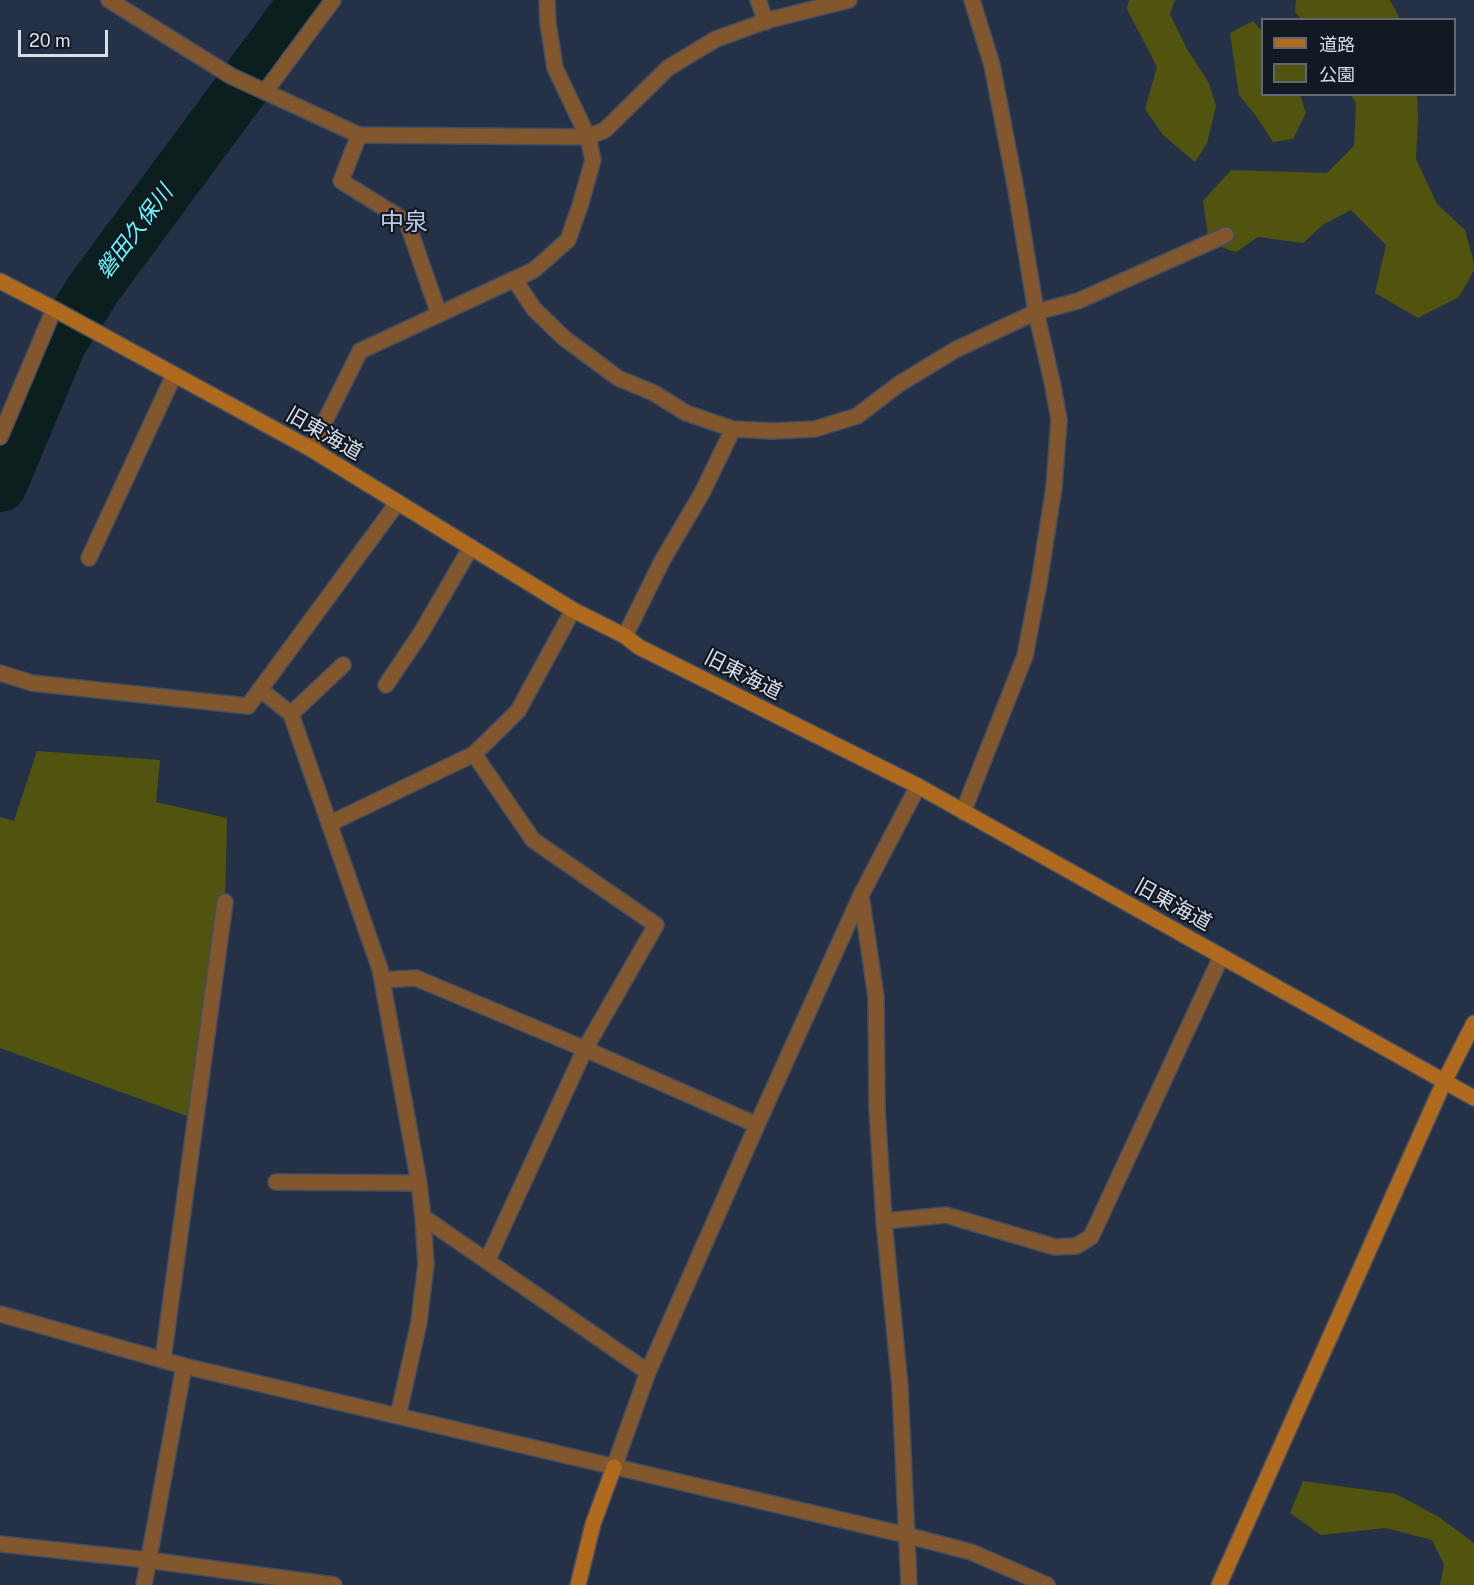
<!DOCTYPE html>
<html>
<head>
<meta charset="utf-8">
<style>
	body { margin:0 }
	#map { position:relative; width:1474px; height:1585px; overflow:hidden; background:#243146; font-family:"Public Sans","Noto Sans JP",sans-serif }
	canvas { display:block }
	.legend { position:absolute; left:1261px; top:18px; width:195px; height:78px; box-sizing:border-box; background:#131922; border:2px solid #616873; margin:0; padding:8px 10px; list-style:none; font-size:18px; color:#d7dfed }
	.legend li { display:flex; align-items:center; gap:12px; height:30px }
	.legend b { width:30px; border:2px solid #616873 }
	.scale { position:absolute; left:18px; top:30px; width:90px; height:27px; box-sizing:border-box; border:3px solid #d7dfed; border-top:0; padding-left:8px; font-size:18px; line-height:21px; white-space:nowrap; color:#d7dfed; -webkit-text-stroke:4px #131922; paint-order:stroke }
</style>
</head>
<body>
<div id="map">
<canvas width="1474" height="1585"></canvas>
<ul class="legend">
<li><b style="height:8px;background:#b06a1d"></b>道路</li>
<li><b style="height:16px;background:#51540e"></b>公園</li>
</ul>
<div class="scale">20 m</div>
</div>
<script>
const g = document.querySelector('canvas').getContext('2d');
g.lineJoin = 'round';
function paint(path, color) { g.fillStyle = color; g.fill(path, 'evenodd'); }
const toPath = rows => new Path2D(rows.map(r => 'M' + r).join(''));
function strokePath(path, color, width, dash) { g.strokeStyle = color; g.lineWidth = width; g.lineCap = dash ? 'butt' : 'round'; g.setLineDash(dash || []); g.stroke(path); }
function write(font, color, halo, rows, align = 'center') {
  g.font = font + ' "Public Sans","Noto Sans JP",sans-serif'; g.lineWidth = 4.5; g.setLineDash([]); g.textBaseline = 'middle'; g.strokeStyle = halo; g.fillStyle = color; for (const [text, x, y, turn = 0] of rows) {
    g.save(); g.translate(x, y); g.rotate((+turn || 0) * Math.PI / 180); g.textAlign = isNaN(turn) ? turn : align; if (halo) g.strokeText(text, 0, 0); g.fillText(text, 0, 0); g.restore();
  }
}
const green = toPath([
	[1129,0,1175,0,1170,14,1187,49,1209,83,1216,106,1207,143,1195,162,1163,135,1145,109,1157,67,1127,9],
	[1296,0,1389,0,1391,2,1400,19,1301,19,1295,12],
	[1253,21,1262,31,1262,94,1300,95,1306,113,1293,139,1273,142,1256,116,1239,95,1230,33],
	[1351,95,1417,95,1418,118,1416,159,1437,204,1465,230,1474,263,1474,270,1459,297,1418,318,1375,293,1386,245,1351,210,1324,224,1303,243,1258,237,1236,252,1209,243,1203,201,1231,170,1327,173,1354,146,1356,103],
	[37,751,160,760,156,802,227,818,225,902,195,1119,0,1048,0,817,14,821],
	[1303,1481,1396,1494,1439,1517,1474,1543,1474,1585,1440,1585,1444,1565,1432,1540,1385,1528,1321,1535,1290,1513]
]);
const river = toPath([
	[0,485,60,342,94,288,307,0]
]);
const lane = toPath([
	[359,135,341,181,407,222,439,314]
]);
const street = toPath([
	[109,0,231,76,359,135,588,137,605,130,668,68,716,39,769,20,849,0],
	[758,0,766,22],
	[265,92,333,0],
	[514,279,534,309,564,338,618,378,654,393,686,413,733,429,773,431,815,429,857,416,899,384,955,350,1036,312,1078,301,1226,235],
	[0,437,54,309],
	[311,449,360,351,534,270,568,240,580,206,593,160,588,137,555,68,548,23,547,0],
	[89,558,174,375],
	[625,636,662,561,702,493,733,429],
	[0,673,32,683,248,706,398,502],
	[386,685,421,633,471,547],
	[261,690,291,714,380,969,419,1183],
	[291,714,343,665],
	[963,812,1025,656,1039,583,1054,487,1059,420,1053,386,1036,312,1016,190,992,65,972,0],
	[329,824,474,754],
	[861,895,876,997,877,1108,884,1221,900,1387,909,1585],
	[382,980,416,978,585,1049,757,1125],
	[276,1182,419,1183,423,1217,426,1264,419,1322,398,1416],
	[423,1217,648,1372],
	[884,1221,946,1215,1055,1247,1076,1246,1091,1237,1221,957],
	[487,1261,585,1049,656,925,533,840,474,754,518,711,573,610],
	[0,1314,184,1366,906,1535,971,1552,1047,1585],
	[163,1359,225,902],
	[614,1467,648,1372,757,1125,861,895,918,786],
	[0,1544,148,1560,334,1585],
	[144,1585,184,1366]
]);
const secondary = toPath([
	[0,281,54,309,311,449,573,610,625,636,639,647,918,786,1474,1098],
	[578,1585,593,1524,614,1467],
	[1219,1585,1444,1082,1474,1023]
]);
const streetNames = [
	["旧東海道",324,434,30],
	["旧東海道",743,675,27],
	["旧東海道",1173,905,29]
];
const waterNames = [
	["磐田久保川",135,232,-53]
];
const quarterNames = [
	["中泉",404,223]
];
paint(green, '#51540e');
strokePath(river, '#0c1f1f', 54);
strokePath(lane, '#414d61', 18);
strokePath(street, '#414d61', 18);
strokePath(secondary, '#414d61', 18);
strokePath(lane, '#83572d', 15);
strokePath(street, '#83572d', 15);
strokePath(secondary, '#b06a1d', 15);
write('21px', '#d7dfed', '#131922', streetNames);
write('italic 22px', '#69f7fc', '#131922', waterNames);
write('24px', '#b9c9e4', '#131922', quarterNames);
</script>
</body>
</html>
